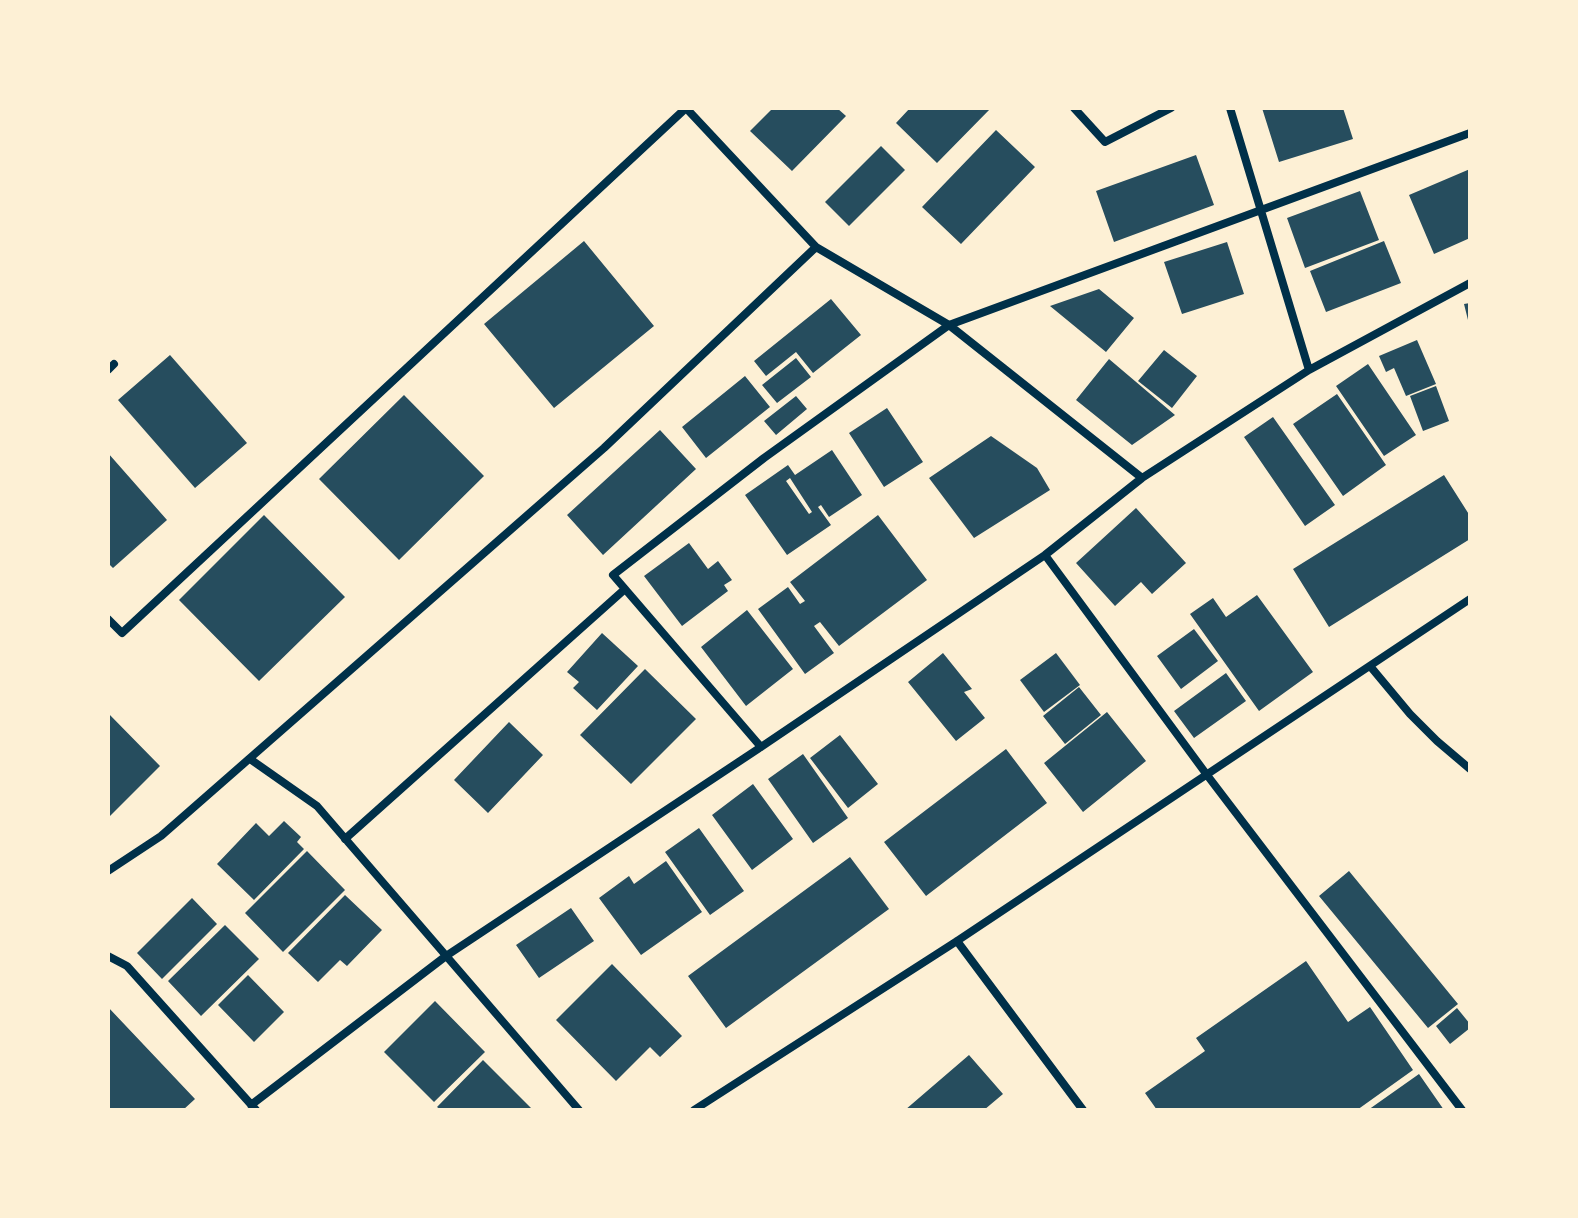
<!DOCTYPE html>
<html>
<head>
<meta charset="utf-8">
<style>
	body { margin:0 }
	#map { position:relative; width:1578px; height:1218px; overflow:hidden; background:#fdf0d5; font-family:"Libre Baskerville",serif }
	canvas { display:block }
	.frame { position:absolute; inset:0; border:110px solid #fdf0d5; pointer-events:none }
</style>
</head>
<body>
<div id="map">
<canvas width="1578" height="1218"></canvas>
<div class="frame"></div>
</div>
<script>
const g = document.querySelector('canvas').getContext('2d');
g.lineJoin = 'round';
function paint(path, color) { g.fillStyle = color; g.fill(path, 'evenodd'); }
const toPath = rows => new Path2D(rows.map(r => 'M' + r).join(''));
function strokePath(path, color, width, dash) { g.strokeStyle = color; g.lineWidth = width; g.lineCap = dash ? 'butt' : 'round'; g.setLineDash(dash || []); g.stroke(path); }
const building = toPath([
	[773,108,837,108,846,116,792,171,750,131],
	[910,108,991,108,937,163,896,123],
	[1262,108,1343,108,1353,139,1279,162],
	[996,130,1035,167,961,244,922,207],
	[881,146,905,170,849,226,825,202],
	[1196,155,1214,205,1114,242,1096,191],
	[1470,169,1470,238,1434,254,1409,195],
	[1360,191,1379,240,1305,268,1287,218],
	[584,241,654,326,554,408,484,324],
	[1384,241,1401,283,1326,312,1310,271],
	[1227,242,1244,294,1182,314,1164,262],
	[1099,289,1134,318,1106,352,1050,306],
	[831,299,861,335,813,373,796,352,766,376,754,361],
	[1470,303,1470,324,1469,324,1464,304],
	[1417,340,1436,384,1406,396,1394,368,1386,372,1379,356],
	[1164,350,1197,376,1172,408,1138,381],
	[170,355,247,443,195,488,118,400],
	[796,358,811,377,777,403,762,385],
	[1109,359,1175,415,1132,445,1076,400],
	[1368,364,1416,435,1384,456,1336,386],
	[745,376,770,407,706,458,682,427],
	[1436,386,1449,421,1423,431,1410,396],
	[1337,394,1386,465,1343,496,1293,424],
	[404,395,484,476,399,560,319,479],
	[796,396,807,409,776,435,764,421],
	[887,408,923,462,884,487,849,433],
	[1273,417,1335,505,1305,526,1244,437],
	[660,430,696,469,603,555,567,515],
	[991,436,1037,468,1050,490,974,538,929,478],
	[832,450,862,495,829,517,821,505,818,507,831,525,787,555,745,495,788,465,795,475],
	[790,478,812,512,809,514,786,481],
	[108,453,167,520,113,568,108,563],
	[1444,475,1470,516,1470,539,1329,627,1293,569],
	[1136,508,1186,563,1152,594,1141,582,1115,606,1076,563],
	[264,515,345,597,259,681,179,600],
	[878,515,927,580,839,646,820,622,814,626,834,653,805,674,758,609,788,587,800,604,805,601,790,582],
	[689,543,708,569,718,561,732,580,724,585,728,591,682,626,644,576],
	[1257,595,1313,672,1259,711,1190,614,1213,598,1226,617],
	[747,610,793,669,746,706,701,647],
	[1194,629,1218,661,1181,689,1157,656],
	[602,633,638,666,597,710,573,688,579,682,567,672],
	[943,653,972,689,964,692,985,718,956,741,908,682],
	[1056,653,1080,685,1044,712,1020,680],
	[645,669,696,719,631,784,580,735],
	[1226,673,1246,701,1194,738,1174,711],
	[1079,687,1101,715,1065,744,1043,716],
	[1107,712,1146,761,1083,812,1044,763],
	[108,713,160,766,108,818],
	[509,722,543,755,488,813,454,780],
	[840,735,878,784,848,808,810,758],
	[1006,749,1047,803,926,896,884,842],
	[803,754,848,818,813,843,768,779],
	[753,784,793,839,752,870,712,815],
	[284,821,301,837,297,842,304,849,254,900,217,864,256,823,269,836],
	[699,828,744,891,710,915,665,852],
	[307,851,345,890,283,952,245,913],
	[850,857,889,909,726,1028,688,976],
	[666,861,702,912,641,955,599,898,629,876,634,884],
	[1349,871,1458,1004,1428,1028,1319,896],
	[345,895,382,930,347,966,340,960,318,982,288,953],
	[192,898,217,924,162,979,137,953],
	[571,908,594,941,539,978,516,945],
	[225,925,259,959,201,1016,168,981],
	[1306,961,1348,1022,1370,1007,1413,1070,1357,1110,1157,1110,1145,1093,1205,1051,1196,1038],
	[612,964,682,1036,660,1057,650,1047,616,1081,556,1020],
	[248,975,284,1012,254,1042,218,1005],
	[435,1001,485,1052,434,1102,384,1052],
	[108,1007,195,1099,183,1110,108,1110],
	[1457,1008,1470,1024,1470,1028,1450,1044,1436,1026],
	[969,1055,1003,1094,984,1110,905,1110],
	[483,1060,533,1110,441,1110,437,1107],
	[1419,1074,1444,1110,1368,1110]
]);
const minor = toPath([
	[1074,108,1105,142,1171,108],
	[1230,108,1309,370],
	[108,370,114,364],
	[1045,555,1207,775,1462,1110],
	[108,619,122,633,686,108,816,247,949,325,1142,478],
	[1370,666,1410,714,1437,741,1470,769],
	[761,747,613,575,764,458,949,325,1470,133],
	[250,759,317,806,579,1110],
	[345,839,625,589],
	[108,871,161,836,604,448,816,247],
	[957,941,1083,1110],
	[108,956,127,966,256,1110],
	[251,1105,446,956,761,747,1045,555,1142,478,1309,370,1470,283],
	[694,1110,957,941,1470,599]
]);
paint(building, '#264d5e');
strokePath(minor, '#003049', 8);
</script>
</body>
</html>
